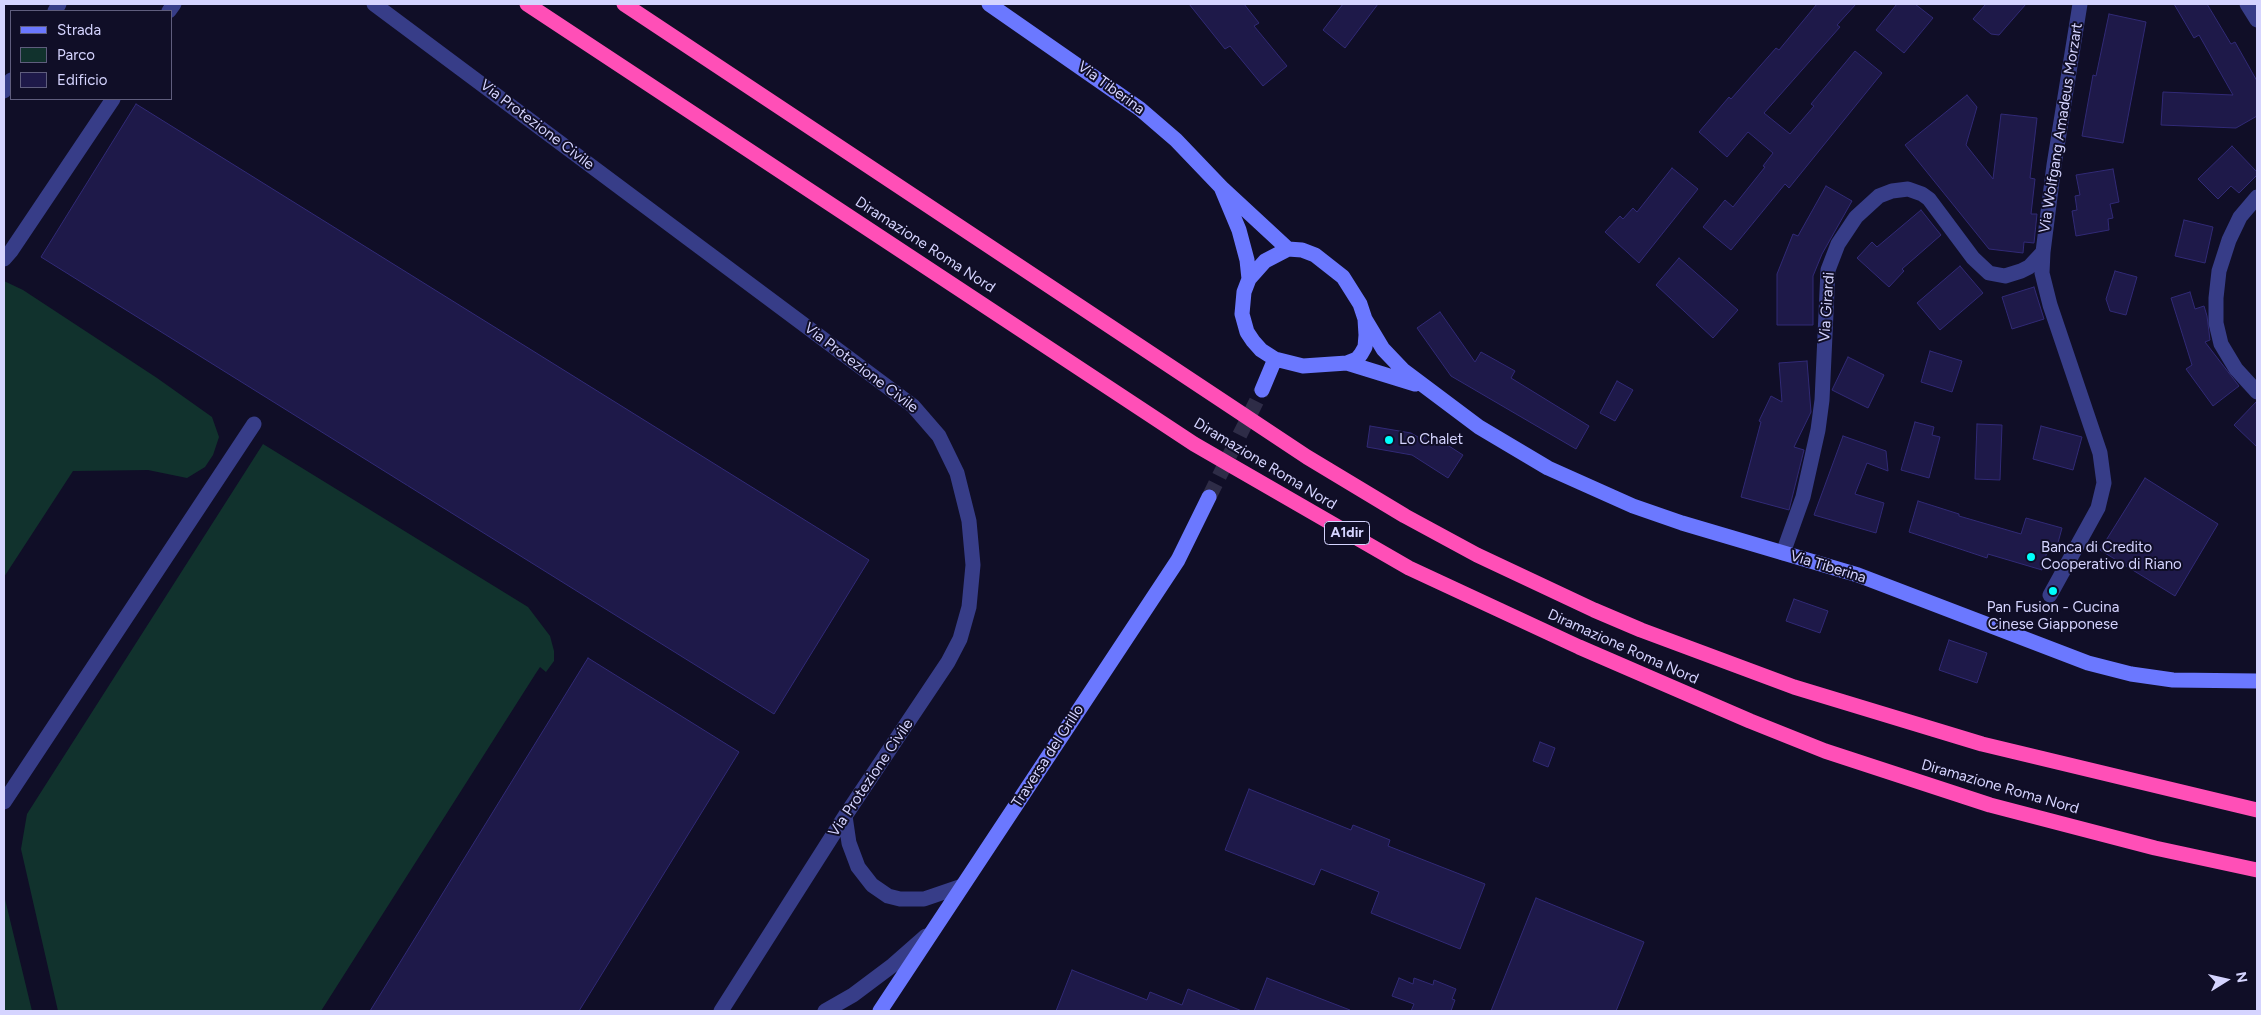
<!DOCTYPE html>
<html>
<head>
<meta charset="utf-8">
<style>
	body { margin:0 }
	#map { position:relative; width:2261px; height:1015px; overflow:hidden; background:#100e27; font-family:Figtree,sans-serif }
	canvas { display:block }
	.frame { position:absolute; inset:0; border:5px solid #d5d4ff; pointer-events:none }
	.legend { position:absolute; left:10px; top:10px; width:162px; height:90px; box-sizing:border-box; background:#100e27; border:1px solid #5f5d7d; margin:0; padding:6px 9px; list-style:none; font-size:15px; color:#d5d4ff }
	.legend li { display:flex; align-items:center; gap:10px; height:25px }
	.legend b { width:25px; border:1px solid #5f5d7d }
	.north { position:absolute; left:2201px; top:955px; width:50px; height:50px; -webkit-text-stroke:4px #100e27; paint-order:stroke; rotate:80deg; font-size:14px; font-weight:700; line-height:20px; text-align:center; color:#d5d4ff }
	.north::after { content:''; display:block; margin:auto; width:18px; height:22px; background:#d5d4ff; clip-path:polygon(50% 0,100% 100%,50% 72%,0 100%) }
</style>
</head>
<body>
<div id="map">
<canvas width="2261" height="1015"></canvas>
<div class="frame"></div>
<ul class="legend">
<li><b style="height:6px;background:#6b78ff"></b>Strada</li>
<li><b style="height:14px;background:#11322d"></b>Parco</li>
<li><b style="height:14px;background:#1e1949"></b>Edificio</li>
</ul>
<div class="north">N</div>
</div>
<script>
const g = document.querySelector('canvas').getContext('2d');
g.lineJoin = 'round';
function paint(path, color) { g.fillStyle = color; g.fill(path, 'evenodd'); }
const toPath = rows => new Path2D(rows.map(r => 'M' + r).join(''));
function strokePath(path, color, width, dash) { g.strokeStyle = color; g.lineWidth = width; g.lineCap = dash ? 'butt' : 'round'; g.setLineDash(dash || []); g.stroke(path); }
function write(font, color, halo, rows, align = 'center') {
  g.font = font + ' Figtree,sans-serif'; g.lineWidth = 4; g.setLineDash([]); g.textBaseline = 'middle'; g.strokeStyle = halo; g.fillStyle = color; for (const [text, x, y, turn = 0] of rows) {
    g.save(); g.translate(x, y); g.rotate((+turn || 0) * Math.PI / 180); g.textAlign = isNaN(turn) ? turn : align; if (halo) g.strokeText(text, 0, 0); g.fillText(text, 0, 0); g.restore();
  }
}
const green = toPath([
	[4,281,23,290,157,378,212,417,219,437,213,455,205,467,187,478,148,470,73,471,4,577],
	[263,444,528,607,550,636,554,651,554,661,546,672,540,667,536,673,321,1011,58,1011,21,849,27,814],
	[4,895,32,1011,4,1011]
]);
const building = toPath([
	[1189,4,1244,4,1259,23,1254,26,1287,66,1263,86,1230,46,1225,49,1189,4],
	[1343,4,1378,4,1345,48,1323,30,1343,4],
	[1817,4,1856,4,1837,25,1840,27,1764,113,1790,134,1814,106,1811,104,1855,51,1882,73,1789,188,1785,184,1731,250,1703,227,1725,200,1733,207,1765,167,1763,166,1773,153,1748,132,1727,157,1699,132,1729,97,1731,99,1776,48,1779,50,1817,4],
	[1897,4,1915,4,1933,18,1904,53,1876,30,1897,4],
	[1986,4,2026,4,1999,35,1991,34,1973,19,1986,4],
	[2174,4,2207,4,2231,44,2235,42,2257,81,2257,116,2236,128,2161,125,2163,92,2233,95,2199,35,2194,38,2174,4],
	[2109,14,2146,22,2123,143,2082,136,2093,75,2096,76,2109,14],
	[1967,95,1977,107,1966,145,1993,179,2001,114,2037,118,2030,178,2035,179,2031,214,2037,214,2034,243,2024,242,2023,253,1989,249,1905,145,1967,95],
	[136,104,869,560,774,714,41,257,136,104],
	[2232,146,2257,172,2257,175,2239,193,2231,186,2218,199,2198,179,2232,146],
	[1672,168,1698,189,1639,263,1605,232,1620,216,1623,219,1633,208,1637,212,1672,168],
	[2113,169,2119,202,2110,204,2113,218,2108,219,2109,230,2076,236,2072,211,2077,210,2075,196,2080,195,2076,175,2113,169],
	[1826,186,1852,201,1822,254,1813,276,1813,325,1777,325,1777,274,1793,234,1798,236,1826,186],
	[1921,210,1941,235,1902,269,1904,271,1889,287,1857,258,1872,242,1877,247,1921,210],
	[2184,220,2213,227,2205,263,2175,256,2184,220],
	[1679,258,1738,310,1713,338,1656,285,1679,258],
	[1960,266,1983,293,1940,330,1917,303,1960,266],
	[2115,271,2137,277,2126,315,2110,311,2106,299,2115,271],
	[2034,287,2044,319,2012,329,2002,297,2034,287],
	[2190,292,2195,309,2204,306,2207,316,2210,340,2205,342,2239,386,2213,406,2186,369,2192,365,2171,298,2190,292],
	[1440,312,1475,362,1481,352,1515,371,1511,378,1589,426,1576,449,1451,376,1417,328,1440,312],
	[1930,351,1962,361,1952,392,1921,382,1930,351],
	[1848,357,1884,375,1868,408,1832,390,1848,357],
	[1807,361,1811,412,1794,447,1804,450,1789,510,1741,497,1761,422,1759,421,1771,396,1782,402,1779,363,1807,361],
	[1617,381,1633,390,1615,421,1600,413,1617,381],
	[2257,401,2257,447,2234,425,2257,401],
	[1915,422,1934,427,1932,435,1940,437,1929,478,1901,470,1915,422],
	[1977,424,2002,425,2000,480,1975,479,1977,424],
	[1370,426,1411,433,1423,440,1427,432,1463,455,1448,478,1412,455,1367,447,1370,426],
	[2041,426,2082,437,2073,470,2033,459,2041,426],
	[1843,436,1886,451,1888,471,1867,463,1855,494,1884,503,1876,533,1814,515,1843,436],
	[2145,478,2218,524,2175,596,2100,550,2145,478],
	[1918,501,1959,514,1959,516,2021,534,2026,518,2062,528,2056,550,2048,548,2042,570,1988,554,1987,558,1909,532,1918,501],
	[1794,599,1828,611,1820,633,1786,621,1794,599],
	[1949,640,1987,653,1977,683,1939,670,1949,640],
	[588,658,739,752,579,1011,370,1011,588,658],
	[1540,742,1555,748,1548,767,1533,761,1540,742],
	[1249,789,1351,830,1353,825,1390,840,1388,846,1485,884,1460,949,1371,913,1379,892,1321,869,1314,885,1225,850,1249,789],
	[1536,898,1644,942,1616,1011,1491,1011,1536,898],
	[1072,970,1147,1000,1150,992,1182,1005,1188,989,1242,1011,1056,1011,1072,970],
	[1267,978,1350,1010,1350,1011,1254,1011,1267,978],
	[1399,978,1413,984,1414,978,1433,985,1434,980,1456,989,1452,999,1455,1000,1451,1011,1411,1011,1414,1004,1392,996,1399,978]
]);
const secondaryTunnel = toPath([
	[1209,497,1262,390]
]);
const street = toPath([
	[374,4,913,406,939,436,957,473,969,521,973,565,969,607,960,639,948,662,845,816,721,1011],
	[2247,4,2257,20],
	[55,11,59,4],
	[169,11,174,4],
	[4,91,11,80],
	[2257,197,2240,217,2229,240,2219,271,2216,298,2216,323,2221,344,2236,369,2257,392],
	[4,259,11,251,113,99],
	[1783,553,1803,497,1818,430,1822,400,1828,270,1838,244,1856,217,1879,196,1892,191,1908,189,1922,194,1929,199,1973,258,1989,273,2005,276,2021,271,2029,267,2043,252],
	[2050,595,2098,508,2104,483,2100,453,2050,305,2042,273,2043,252,2054,165,2080,4],
	[4,802,254,424],
	[845,816,849,843,858,867,872,885,888,896,900,899,924,899,962,886],
	[825,1011,853,995,893,965,926,936]
]);
const secondary = toPath([
	[989,4,1140,109,1176,140,1221,187,1288,249],
	[1221,187,1239,230,1247,260,1249,279,1244,292,1242,314,1247,332,1253,341,1261,350,1275,359,1303,366,1347,363,1357,359,1361,354,1365,347,1366,335,1365,319,1360,304,1343,277,1315,255,1302,250,1288,249,1265,261,1249,279],
	[1365,319,1383,349,1403,370,1479,427,1548,468,1633,506,1682,523,1858,575,2088,663,2131,674,2173,680,2257,681],
	[1347,363,1415,384],
	[1262,390,1275,359],
	[880,1011,1178,560,1209,497]
]);
const highway = toPath([
	[527,4,1194,444,1409,568,1579,647,1750,721,1825,751,1990,805,2155,848,2257,870],
	[624,4,1307,457,1405,516,1477,555,1594,610,1641,630,1794,687,1982,744,2257,810]
]);
const markers = [
	[1389,440,5,"#00fffc"],
	[2031,557,5,"#00fffc"],
	[2053,591,5,"#00fffc"]
];
const shields = [
	[1347,533,45]
];
const shieldNames = [
	["A1dir",1347,533]
];
const streetNames = [
	["Via Tiberina",1111,88,36],
	["Via Protezione Civile",537,125,37],
	["Via Wolfgang Amadeus Morzart",2061,128,-81],
	["Diramazione Roma Nord",925,245,33],
	["Via Girardi",1827,307,-86],
	["Via Protezione Civile",861,368,37],
	["Diramazione Roma Nord",1265,464,31],
	["Via Tiberina",1828,567,17],
	["Diramazione Roma Nord",1623,647,24],
	["Traversa del Grillo",1048,756,-57],
	["Via Protezione Civile",871,778,-56],
	["Diramazione Roma Nord",2000,787,16]
];
const poiNames = [
	["Lo Chalet",1399,440],
	["Banca di Credito",2041,548],
	["Cooperativo di Riano",2041,565],
	["Pan Fusion - Cucina",2053,608,"center"],
	["Cinese Giapponese",2053,625,"center"]
];
paint(green, '#11322d');
paint(building, '#1e1949');
strokePath(building, '#312a76', 1);
strokePath(secondaryTunnel, '#2e2c47', 15, [15, 8]);
strokePath(street, '#373d88', 15);
strokePath(secondary, '#6b78ff', 15);
strokePath(highway, '#ff4fb7', 15);
for (const [x, y, r, color] of markers) { const dot = new Path2D(); dot.arc(x, y, r, 0, 2 * Math.PI); g.fillStyle = color; g.fill(dot); strokePath(dot, '#100e27', 2); }
for (const [x, y, w] of shields) { const box = new Path2D(); box.roundRect(x - w / 2, y - 11.5, w, 23, 4); g.fillStyle = '#100e27'; g.fill(box); strokePath(box, '#d5d4ff', 1); }
write('bold 14px', '#d5d4ff', null, shieldNames);
write('15px', '#d5d4ff', '#100e27', streetNames);
write('15px', '#d5d4ff', '#100e27', poiNames, 'left');
</script>
</body>
</html>
